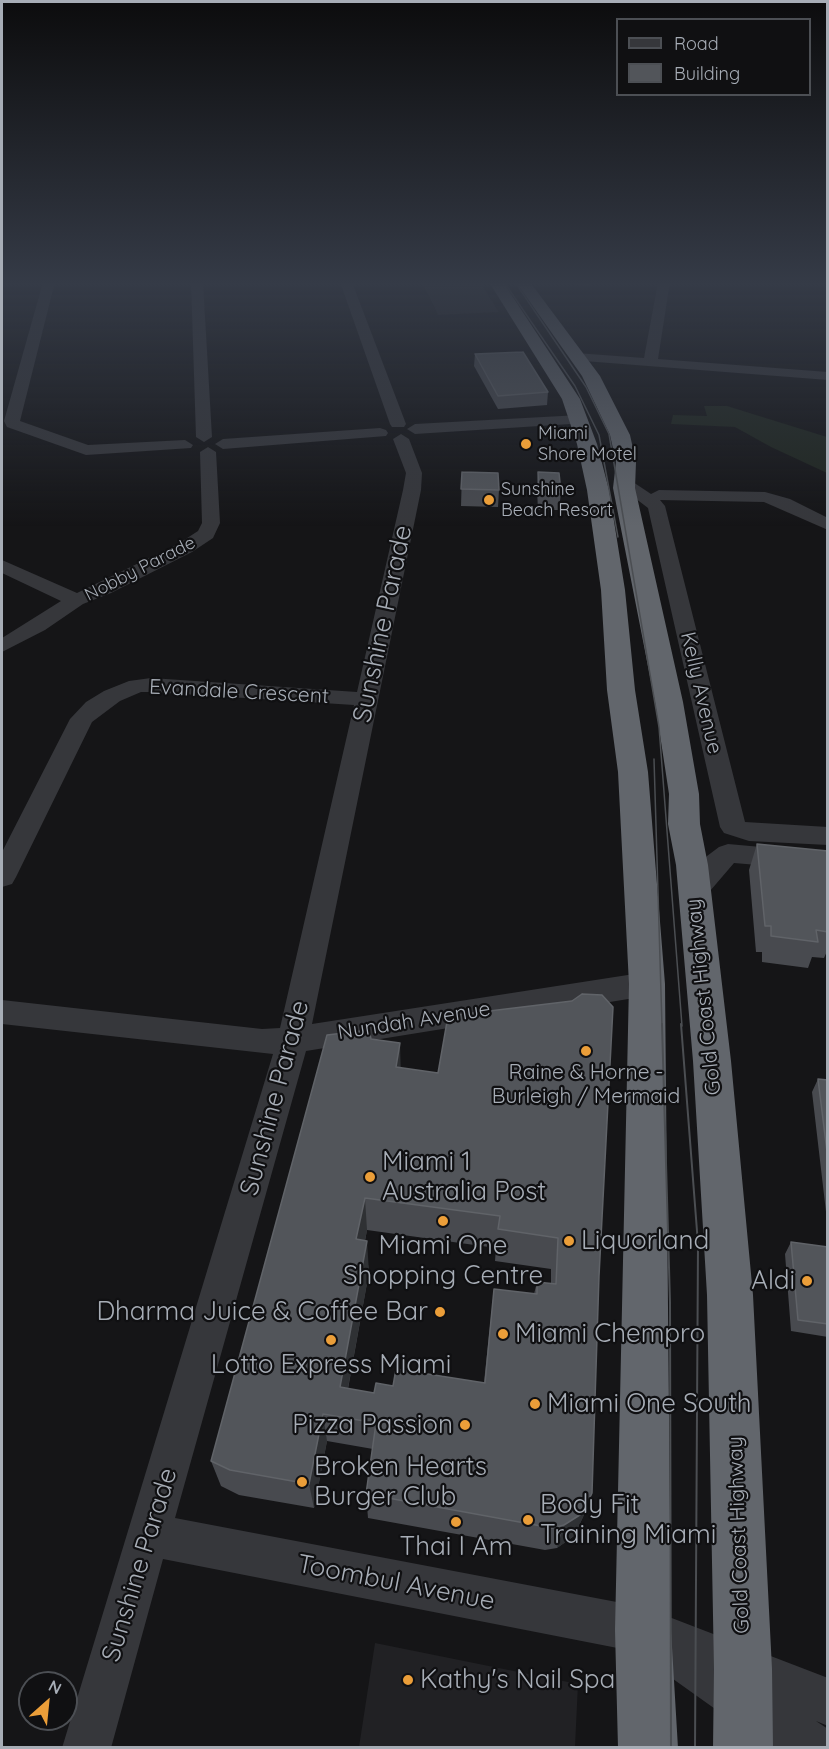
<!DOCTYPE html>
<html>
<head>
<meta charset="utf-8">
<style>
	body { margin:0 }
	#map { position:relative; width:829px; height:1749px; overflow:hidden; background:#151517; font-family:Quicksand,sans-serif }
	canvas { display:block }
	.frame { position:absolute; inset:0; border:3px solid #a7adb6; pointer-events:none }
	.legend { position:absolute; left:616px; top:18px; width:195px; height:78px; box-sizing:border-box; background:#101012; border:2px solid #4c4f54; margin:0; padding:8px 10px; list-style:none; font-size:18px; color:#a7adb6 }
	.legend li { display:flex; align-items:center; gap:12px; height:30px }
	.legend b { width:30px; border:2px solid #4c4f54 }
	.north { position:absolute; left:18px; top:1671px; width:60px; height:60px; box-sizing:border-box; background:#101012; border:2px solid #4c4f54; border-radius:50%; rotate:27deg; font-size:16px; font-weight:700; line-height:24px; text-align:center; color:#a7adb6 }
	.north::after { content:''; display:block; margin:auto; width:21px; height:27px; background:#eb9e39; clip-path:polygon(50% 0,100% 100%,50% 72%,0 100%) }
</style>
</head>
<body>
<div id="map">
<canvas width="829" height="1749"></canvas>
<div class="frame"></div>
<ul class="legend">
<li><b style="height:8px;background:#36373b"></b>Road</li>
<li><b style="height:16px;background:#52555a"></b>Building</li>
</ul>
<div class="north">N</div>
</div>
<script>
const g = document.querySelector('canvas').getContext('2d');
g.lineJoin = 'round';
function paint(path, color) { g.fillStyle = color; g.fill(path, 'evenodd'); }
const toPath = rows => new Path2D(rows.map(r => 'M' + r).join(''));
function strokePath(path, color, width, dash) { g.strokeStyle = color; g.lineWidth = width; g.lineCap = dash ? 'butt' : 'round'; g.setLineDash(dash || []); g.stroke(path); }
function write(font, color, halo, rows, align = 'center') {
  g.font = font + ' Quicksand,sans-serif'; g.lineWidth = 4.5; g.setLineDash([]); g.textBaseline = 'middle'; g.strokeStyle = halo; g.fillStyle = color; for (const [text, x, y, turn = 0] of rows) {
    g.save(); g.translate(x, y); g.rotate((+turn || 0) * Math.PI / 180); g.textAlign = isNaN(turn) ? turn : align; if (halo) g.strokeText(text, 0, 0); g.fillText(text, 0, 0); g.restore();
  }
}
const built = toPath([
	[422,282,480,282,499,312,438,315],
	[375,1643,578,1684,575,1747,359,1747]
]);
const green = toPath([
	[704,406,727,406,827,437,827,473,771,447,735,427,671,424,673,415,707,416]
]);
const minor = toPath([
	[43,282,55,282,20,421,88,445,185,440,193,445,191,448,86,455,7,427,4,421,43,282],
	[191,282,203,282,212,437,204,442,196,437,191,282],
	[340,282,352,282,406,424,404,427,392,427,390,424,340,282],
	[658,282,670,282,658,359,828,372,828,380,571,360,571,354,576,353,644,358,658,282],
	[580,415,588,420,586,423,415,434,407,429,415,424,580,415],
	[380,428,386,430,388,433,386,436,223,449,215,444,223,439,380,428],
	[401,434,409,439,422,473,421,490,312,1024,647,972,658,976,662,984,658,992,647,996,306,1051,175,1518,643,1607,828,1678,828,1726,816,1721,828,1729,828,1748,770,1748,659,1669,653,1657,643,1653,163,1559,111,1748,62,1748,273,1054,2,1024,2,1000,262,1029,280,1028,354,705,151,692,141,692,120,701,92,722,16,877,12,884,2,887,2,852,70,719,86,702,104,691,129,681,151,678,357,692,403,490,406,473,393,439,401,434],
	[208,447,216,452,220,523,213,538,192,552,111,593,83,604,45,630,2,652,2,638,61,601,2,573,2,560,77,593,178,544,198,531,202,523,200,452,208,447],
	[624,476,651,494,659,490,765,492,790,499,828,518,828,530,764,502,660,500,665,506,745,822,828,827,828,845,749,841,724,833,720,827,648,508,618,485,615,481,618,477,624,476],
	[728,844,828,853,828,871,734,863,704,898,694,901,684,898,680,891,707,856,719,847,728,844]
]);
const highway = toPath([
	[489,282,503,282,580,399,597,444,609,490,625,590,635,690,648,772,665,984,671,1630,678,1748,618,1748,615,1630,629,984,618,772,607,690,601,590,587,490,577,444,562,399,489,282],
	[516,282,530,282,600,376,630,435,636,462,635,488,683,702,699,794,700,824,708,865,731,1061,753,1295,772,1669,773,1748,713,1748,714,1669,707,1295,693,1061,676,865,668,824,669,794,655,702,613,488,616,462,610,435,582,376,516,282]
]);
const tramFar1 = toPath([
	[504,282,575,386,599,435,618,537],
	[515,282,586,387,609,434,659,727,682,1026],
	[654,759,662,1026]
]);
const tram = toPath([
	[662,1024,670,1302,671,1748],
	[681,1024,698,1244,695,1748]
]);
const wall = toPath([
	[568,282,592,282,591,286,569,284],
	[475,354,548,392,547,405,498,409,474,366],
	[462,472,499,490,498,507,461,506],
	[538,472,561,492,559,510,538,510,537,489],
	[757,844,828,851,828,949,824,958,812,957,808,968,762,962,762,952,756,952,749,870],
	[371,1039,400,1068,599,1276,592,1493,583,1517,574,1536,557,1548,545,1550,368,1518,366,1494,373,1449,327,1441,314,1508,239,1495,221,1486,211,1461],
	[367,1230,496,1248,495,1261,551,1269,551,1284,537,1282,534,1294,494,1289,484,1382,393,1386,374,1393,348,1389,369,1272,365,1241],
	[818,1079,828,1080,828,1229,812,1092],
	[791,1242,828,1247,828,1337,791,1331,785,1254]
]);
const shadedWall = toPath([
	[400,1043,401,1078,396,1067],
	[365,1198,367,1230,359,1271,356,1239],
	[367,1241,369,1272,343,1415,340,1387],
	[323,1414,327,1441,314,1508,309,1484],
	[592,1493,583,1517,574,1536,557,1548,564,1525]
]);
const building = toPath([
	[523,352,548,392,498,396,475,354,523,352],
	[462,472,498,473,499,490,461,489,462,472],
	[538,472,559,473,561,492,539,492,538,472],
	[757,844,828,851,828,932,816,930,818,942,771,936,771,926,765,926,757,844],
	[582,994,602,995,613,1007,599,1276,592,1493,583,1513,564,1525,552,1528,366,1494,376,1423,323,1414,309,1484,230,1470,211,1461,327,1035,369,1030,371,1039,400,1043,396,1067,438,1073,448,1016,572,1001,582,994],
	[365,1198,500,1216,498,1229,558,1238,556,1284,537,1282,537,1294,494,1289,485,1383,396,1369,393,1386,376,1383,374,1393,340,1387,367,1241,356,1239,365,1198],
	[818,1079,828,1080,828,1160,818,1079],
	[791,1242,828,1247,828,1324,798,1320,791,1242]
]);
const markers = [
	[526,444,6,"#eb9e39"],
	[489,500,6,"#eb9e39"],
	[586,1051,6,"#eb9e39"],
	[370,1177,6,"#eb9e39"],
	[443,1221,6,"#eb9e39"],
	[569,1241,6,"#eb9e39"],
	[807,1281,6,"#eb9e39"],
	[440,1312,6,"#eb9e39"],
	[503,1334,6,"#eb9e39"],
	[331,1340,6,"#eb9e39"],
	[535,1404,6,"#eb9e39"],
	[465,1425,6,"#eb9e39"],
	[302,1482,6,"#eb9e39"],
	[528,1520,6,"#eb9e39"],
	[456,1522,6,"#eb9e39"],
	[408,1680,6,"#eb9e39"]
];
const farPoinames = [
	["Miami",538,434],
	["Shore Motel",538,455],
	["Sunshine",501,490],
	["Beach Resort",501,511]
];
const farStreetnames = [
	["Nobby Parade",140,569,-27]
];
const streetNames = [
	["Evandale Crescent",239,692,3],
	["Kelly Avenue",701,693,77],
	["Gold Coast Highway",704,997,-96],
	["Nundah Avenue",414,1021,-9],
	["Gold Coast Highway",739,1535,-92]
];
const poiNames = [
	["Raine & Horne -",586,1073],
	["Burleigh / Mermaid",586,1097]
];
const nearStreetnames = [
	["Sunshine Parade",383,624,-78],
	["Sunshine Parade",275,1098,-75],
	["Sunshine Parade",140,1565,-73],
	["Toombul Avenue",396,1583,11]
];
const nearPoinames = [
	["Miami 1",382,1162],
	["Australia Post",382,1192],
	["Liquorland",581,1241],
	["Miami One",443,1246,"center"],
	["Shopping Centre",443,1276,"center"],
	["Aldi",795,1281,"right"],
	["Dharma Juice & Coffee Bar",428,1312,"right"],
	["Miami Chempro",515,1334],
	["Lotto Express Miami",331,1365,"center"],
	["Miami One South",547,1404],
	["Pizza Passion",453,1425,"right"],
	["Broken Hearts",314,1467],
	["Burger Club",314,1497],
	["Body Fit",540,1505],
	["Training Miami",540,1535],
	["Thai I Am",456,1547,"center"],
	["Kathy's Nail Spa",420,1680]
];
paint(built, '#212124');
paint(green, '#1f261f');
paint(minor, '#36373b');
paint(highway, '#62666c');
strokePath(tramFar1, '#4b4e52', 1.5);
strokePath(tram, '#4b4e52', 2);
paint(wall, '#484a4f');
paint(shadedWall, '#2f3134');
paint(building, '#52555a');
strokePath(building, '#606368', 1.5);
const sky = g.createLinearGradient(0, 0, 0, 526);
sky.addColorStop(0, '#0c0c0d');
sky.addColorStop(0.54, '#353b47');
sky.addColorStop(1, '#353b4700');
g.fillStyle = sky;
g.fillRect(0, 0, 829, 526);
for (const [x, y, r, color] of markers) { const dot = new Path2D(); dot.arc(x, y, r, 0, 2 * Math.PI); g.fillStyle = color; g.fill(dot); strokePath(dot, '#101012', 2); }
write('18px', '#a7adb6', '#101012', farPoinames, 'left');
write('18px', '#a7adb6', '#101012', farStreetnames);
write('21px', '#a7adb6', '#101012', streetNames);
write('21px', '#a7adb6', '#101012', poiNames);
write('26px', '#a7adb6', '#101012', nearStreetnames);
write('26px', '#a7adb6', '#101012', nearPoinames, 'left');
</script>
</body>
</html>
